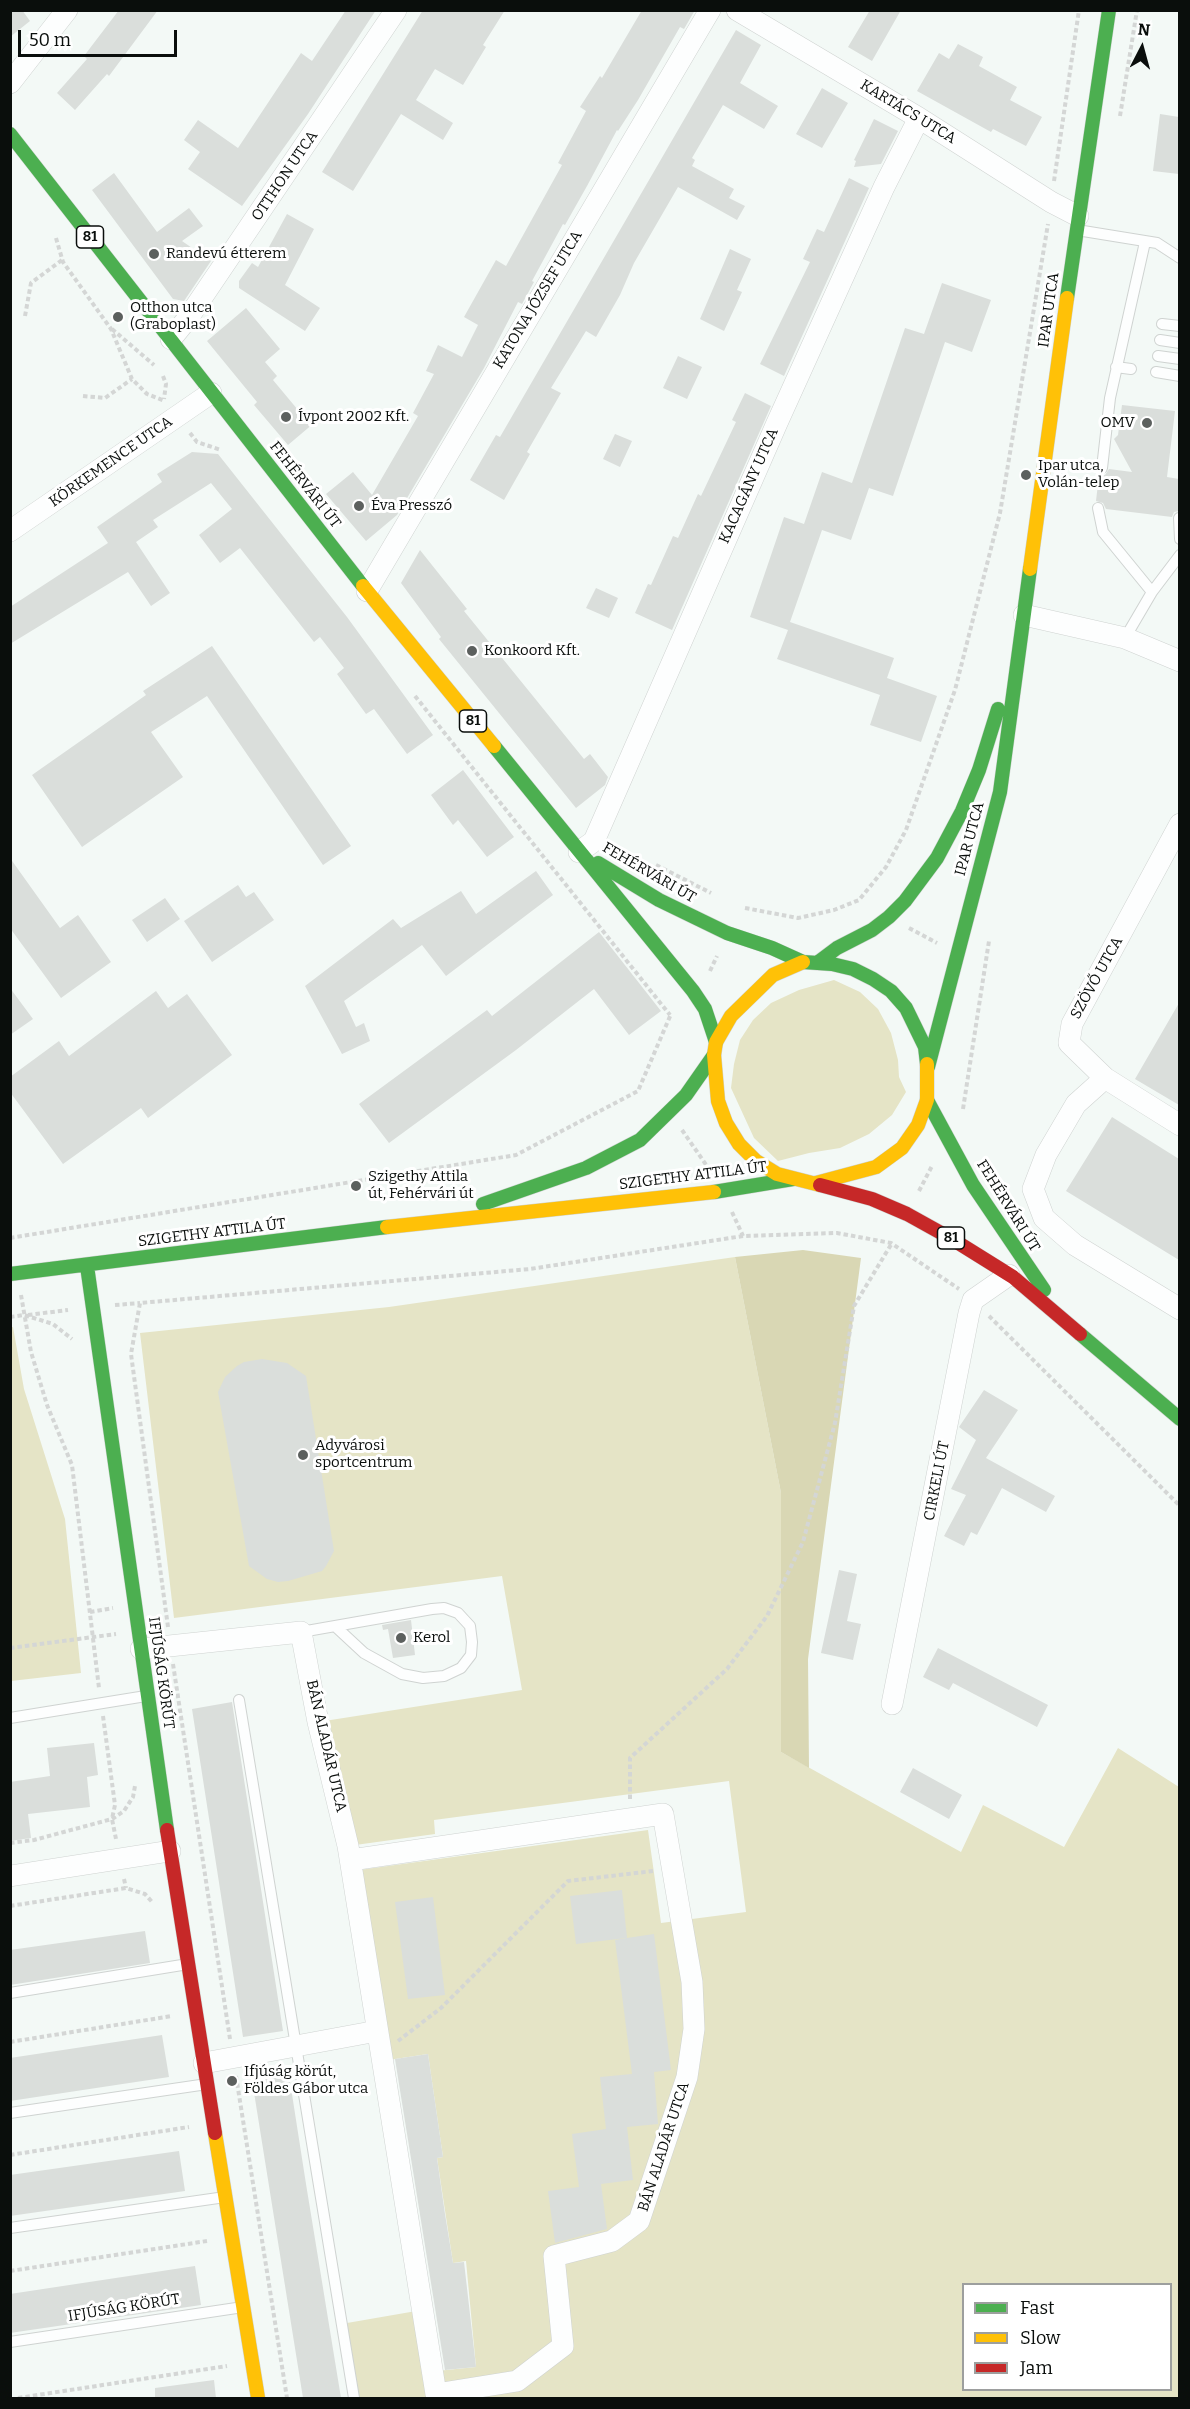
<!DOCTYPE html>
<html>
<head>
<meta charset="utf-8">
<style>
	body { margin:0 }
	#map { position:relative; width:1190px; height:2409px; overflow:hidden; background:#f3f9f6; font-family:Bitter,serif }
	canvas { display:block }
	.frame { position:absolute; inset:0; border:12px solid #0a0e0c; pointer-events:none }
	.legend { position:absolute; left:962px; top:2283px; width:210px; height:108px; box-sizing:border-box; background:#fff; border:2px solid #9d9f9e; margin:0; padding:8px 10px; list-style:none; font-size:18px; color:#0a0e0c }
	.legend li { display:flex; align-items:center; gap:12px; height:30px }
	.legend b { width:30px; border:2px solid #9d9f9e }
	.north { position:absolute; left:1112px; top:18px; width:60px; height:60px; -webkit-text-stroke:4px #fff; paint-order:stroke; rotate:6deg; font-size:16px; font-weight:700; line-height:24px; text-align:center; color:#0a0e0c }
	.north::after { content:''; display:block; margin:auto; width:21px; height:27px; background:#0a0e0c; clip-path:polygon(50% 0,100% 100%,50% 72%,0 100%) }
	.scale { position:absolute; left:18px; top:30px; width:159px; height:27px; box-sizing:border-box; border:3px solid #0a0e0c; border-top:0; padding-left:8px; font-size:18px; line-height:21px; white-space:nowrap; color:#0a0e0c; -webkit-text-stroke:4px #fff; paint-order:stroke }
</style>
</head>
<body>
<div id="map">
<canvas width="1190" height="2409"></canvas>
<div class="frame"></div>
<ul class="legend">
<li><b style="height:8px;background:#4caf50"></b>Fast</li>
<li><b style="height:8px;background:#ffc107"></b>Slow</li>
<li><b style="height:8px;background:#c62828"></b>Jam</li>
</ul>
<div class="north">N</div>
<div class="scale">50 m</div>
</div>
<script>
const g = document.querySelector('canvas').getContext('2d');
g.lineJoin = 'round';
function paint(path, color) { g.fillStyle = color; g.fill(path, 'evenodd'); }
const toPath = rows => new Path2D(rows.map(r => 'M' + r).join(''));
function strokePath(path, color, width, dash) { g.strokeStyle = color; g.lineWidth = width; g.lineCap = dash ? 'butt' : 'round'; g.setLineDash(dash || []); g.stroke(path); }
function write(font, color, halo, rows, align = 'center') {
  g.font = font + ' Bitter,serif'; g.lineWidth = 6; g.setLineDash([]); g.textBaseline = 'middle'; g.strokeStyle = halo; g.fillStyle = color; for (const [text, x, y, turn = 0] of rows) {
    g.save(); g.translate(x, y); g.rotate((+turn || 0) * Math.PI / 180); g.textAlign = isNaN(turn) ? turn : align; if (halo) g.strokeText(text, 0, 0); g.fillText(text, 0, 0); g.restore();
  }
}
const green = toPath([
	[834,980,860,992,878,1009,891,1033,898,1060,899,1077,906,1092,892,1115,869,1134,840,1148,809,1153,778,1161,754,1138,731,1088,734,1064,740,1040,753,1020,771,1003,799,990],
	[735,1257,781,1493,781,1752,961,1852,983,1805,1064,1847,1118,1748,1179,1787,1179,2398,359,2398,347,2323,422,2310,437,2371,476,2367,466,2261,453,2263,437,2158,443,2157,428,2054,382,2061,352,1871,648,1830,661,1923,746,1912,729,1781,434,1820,435,1834,348,1846,318,1722,522,1690,502,1576,174,1618,140,1333,389,1307],
	[964,2284,1170,2284,1170,2390,964,2390],
	[13,1327,24,1389,65,1519,81,1673,11,1681,10,1328]
]);
const forest = toPath([
	[803,1250,861,1258,808,1659,809,1768,781,1752,781,1493,735,1257]
]);
const building = toPath([
	[10,10,22,10,30,21,10,37],
	[119,10,158,10,109,76,107,74,75,110,57,93,87,59,84,56],
	[346,10,376,10,308,114,242,206,188,169,200,152,184,140,198,120,238,148,301,53,312,61],
	[423,10,505,10,483,45,486,47,463,85,435,69,416,100,453,123,443,140,401,114,353,191,322,172],
	[642,10,695,10,684,29,680,27,638,100,618,131,617,130,587,186,565,225,563,224,532,281,534,282,522,304,518,302,484,368,397,515,366,541,326,494,353,472,372,495,418,416,413,413,434,374,426,371,438,345,462,357,478,325,464,317,496,260,506,266,562,165,558,163,586,111,580,107,600,76,602,78],
	[870,10,901,10,872,61,848,47],
	[736,30,761,45,740,83,778,106,764,129,723,105,692,158,695,160,692,166,734,189,729,198,745,206,737,220,678,187,634,263,620,295,596,337,586,331,551,388,561,393,527,452,530,454,504,500,470,480,496,435,500,437],
	[958,44,983,57,979,66,1017,87,1010,100,1042,117,1026,146,993,129,991,132,917,91,939,53,949,59],
	[822,88,848,103,822,148,796,134],
	[1160,114,1179,117,1179,174,1153,171],
	[874,119,898,131,881,164,854,167,856,161,854,160],
	[114,173,157,232,189,208,203,226,182,241,211,261,184,301,173,299,92,190],
	[849,178,869,188,784,376,760,364,810,262,803,259,817,229,824,232],
	[287,214,314,229,285,285,320,308,305,331,239,288,239,281,252,263,258,267],
	[730,249,751,259,737,290,742,292,724,331,700,319],
	[942,283,991,300,972,352,945,342,893,496,869,488,851,540,822,530,790,622,894,658,887,678,937,696,921,742,870,725,880,695,777,659,788,630,750,617,784,517,804,524,822,472,852,483,905,328,924,334],
	[246,308,280,349,265,362,277,376,273,380,298,410,301,407,314,423,288,445,254,405,257,402,207,341],
	[678,356,702,367,687,399,663,388],
	[745,393,771,406,672,630,635,613,648,584,651,585,673,536,678,538,698,494,701,496,736,422,732,420],
	[1122,405,1175,411,1167,477,1179,479,1179,511,1174,512,1172,517,1106,509,1103,503,1096,501,1099,475,1105,475,1109,469,1132,472,1114,439,1118,435],
	[615,434,632,441,620,467,603,459],
	[192,452,218,454,347,617,433,735,407,754,374,709,366,714,337,674,344,668,320,637,314,642,240,548,220,563,199,535,232,509,211,483,153,520,158,527,136,542,170,593,151,606,128,572,10,644,10,607,108,543,97,527,162,482,157,474],
	[420,550,467,609,464,611,584,759,590,754,608,777,605,785,576,808,439,639,441,637,401,583],
	[596,588,618,598,609,618,586,608],
	[212,646,351,846,323,865,207,696,151,732,183,777,82,847,32,775,146,695,143,691],
	[463,770,514,837,487,857,458,820,453,825,431,795],
	[10,858,60,928,78,915,111,962,61,998,10,928],
	[536,871,553,895,446,976,422,945,344,1001,356,1027,364,1023,370,1041,342,1054,305,986,393,919,401,928,461,891,476,914],
	[238,885,246,897,254,892,274,920,212,962,184,921],
	[165,898,180,919,147,942,132,920],
	[599,932,661,1011,629,1035,594,989,516,1050,389,1143,359,1104,487,1010,492,1016],
	[10,988,33,1019,10,1035],
	[156,991,168,1008,187,994,232,1055,148,1118,141,1108,63,1164,10,1092,10,1077,59,1041,69,1056],
	[1179,1003,1179,1105,1135,1079],
	[1112,1117,1179,1159,1179,1260,1066,1191],
	[262,1359,287,1363,306,1376,334,1551,326,1566,322,1571,288,1581,278,1582,267,1579,249,1566,218,1392,225,1377,237,1366,244,1362],
	[984,1390,1018,1410,986,1458,1055,1496,1046,1512,1002,1488,977,1535,971,1532,964,1546,944,1536,966,1495,951,1489,976,1440,959,1427],
	[839,1570,857,1574,847,1621,861,1624,853,1660,821,1653],
	[411,1620,415,1655,393,1658,388,1629,383,1630,382,1625],
	[938,1648,1048,1705,1037,1727,953,1683,949,1690,923,1677],
	[232,1702,283,2031,243,2037,192,1709],
	[94,1743,98,1775,87,1777,90,1807,28,1814,31,1838,10,1841,10,1782,50,1776,47,1748],
	[913,1768,962,1795,949,1819,900,1792],
	[622,1890,627,1938,654,1934,671,2070,654,2072,658,2124,627,2127,633,2180,601,2184,607,2229,555,2243,548,2191,579,2187,572,2134,606,2129,600,2077,632,2074,615,1940,626,1938,576,1944,570,1896],
	[433,1897,445,1995,408,1999,395,1902],
	[145,1931,150,1963,10,1985,10,1950],
	[162,2035,169,2077,10,2101,10,2058],
	[428,2054,443,2157,437,2158,445,2214,453,2263,464,2262,476,2367,445,2370,395,2059],
	[289,2075,306,2184,341,2398,303,2398,252,2080],
	[179,2151,185,2191,10,2216,10,2175],
	[195,2266,201,2305,10,2333,10,2294],
	[214,2380,216,2398,155,2398,155,2388]
]);
const path = toPath([
	[1120,116,1137,10],
	[1054,181,1079,10],
	[56,238,63,262,111,329,132,379,147,394,165,401],
	[25,316,31,283,62,260],
	[112,329,154,365],
	[163,376,166,384,164,399],
	[83,396,105,398,132,379],
	[190,433,197,442,221,450],
	[415,696,670,1015],
	[656,865,711,893],
	[745,908,798,918,834,910,859,900,886,867,906,830,955,690,1000,513,1048,224],
	[909,928,937,943],
	[710,971,717,956],
	[963,1109,989,941],
	[682,1130,709,1169],
	[919,1191,932,1166],
	[732,1212,743,1236],
	[10,1238,516,1155,638,1091,671,1014],
	[21,1295,31,1352,47,1405,72,1465,99,1688],
	[115,1305,140,1303],
	[28,1315,68,1310],
	[989,1316,1180,1506],
	[10,1317,24,1315,53,1324,72,1339],
	[90,1612,113,1608],
	[168,1627,131,1354,140,1303,530,1269,743,1236,837,1233,891,1243,959,1289],
	[10,1648,116,1634],
	[173,1664,230,2039],
	[103,1716,115,1805,112,1819,116,1839],
	[630,1799,630,1758,727,1669,767,1616,803,1542,835,1423,854,1306,892,1243],
	[10,1843,34,1840,112,1819,124,1811,133,1797,135,1786],
	[124,1879,126,1888],
	[10,1906,126,1888,145,1894,153,1903],
	[398,2041,441,2008,568,1881,653,1871],
	[10,2042,172,2016],
	[236,2076,287,2398],
	[10,2155,189,2127],
	[10,2271,207,2241],
	[18,2398,227,2366]
]);
const lane = toPath([
	[1077,230,1157,243,1180,258],
	[1162,324,1180,326],
	[1160,340,1180,343],
	[1158,356,1180,359],
	[1116,367,1131,369],
	[1156,372,1180,376],
	[1102,468,1110,398,1145,242],
	[1098,508,1103,532,1152,592],
	[1179,518,1180,539],
	[1125,638,1152,592,1180,555],
	[301,1632,432,1609,444,1608,458,1613,470,1626,472,1642,471,1655,461,1668,444,1676,423,1678,402,1674,364,1653,336,1627],
	[239,1700,354,2398],
	[10,1718,146,1696],
	[10,1993,188,1964],
	[10,2113,207,2084],
	[10,2228,225,2197],
	[10,2342,243,2307]
]);
const street = toPath([
	[737,10,919,118,1051,202,1078,216],
	[10,83,67,10],
	[171,339,188,318,396,10],
	[10,531,211,393],
	[367,591,710,10],
	[1024,615,1125,638,1180,661],
	[1180,824,1072,1024,1069,1043,1105,1078,1180,1125],
	[579,852,594,841,777,423,884,187,919,118],
	[1105,1078,1076,1104,1046,1155,1033,1189,1044,1218,1075,1245,1180,1309],
	[141,1649,301,1632,318,1722,348,1846,436,2394,517,2381,563,2346,554,2256,612,2241,639,2221,687,2077,694,2029,692,1982,663,1814,351,1860],
	[892,1704,969,1313,973,1300,1009,1275],
	[10,1876,170,1851],
	[204,2063,377,2031]
]);
const fast = toPath([
	[10,134,363,586],
	[1067,298,1109,10],
	[494,746,693,991,705,1009,716,1042],
	[598,863,659,900,727,933,772,948,803,962,832,964,853,969,873,979,891,991,906,1008,925,1047,927,1064],
	[817,963,837,948,872,930,889,917,905,901,937,858,962,811,979,770,998,709],
	[928,1067,1000,792,1030,569],
	[927,1100,973,1185,1044,1290],
	[714,1192,793,1179],
	[483,1204,586,1168,640,1140,686,1095,714,1055],
	[87,1266,167,1830],
	[10,1274,387,1227],
	[1080,1334,1180,1419]
]);
const slow = toPath([
	[1030,569,1067,298],
	[363,586,494,746],
	[803,962,773,975,731,1016,716,1042,714,1055,718,1101,726,1123,739,1144,756,1161,777,1174,820,1185],
	[816,1183,876,1167,902,1148,918,1125,927,1100,927,1064],
	[387,1227,714,1192],
	[215,2133,258,2398]
]);
const jam = toPath([
	[820,1185,872,1199,907,1214,952,1239,1013,1277,1080,1334],
	[167,1830,215,2133]
]);
const markers = [
	[154,254,6,"#5c605e"],
	[118,317,6,"#5c605e"],
	[286,417,6,"#5c605e"],
	[1147,423,6,"#5c605e"],
	[1026,475,6,"#5c605e"],
	[359,506,6,"#5c605e"],
	[472,651,6,"#5c605e"],
	[356,1186,6,"#5c605e"],
	[303,1455,6,"#5c605e"],
	[401,1638,6,"#5c605e"],
	[232,2081,6,"#5c605e"]
];
const shields = [
	[90,237,27],
	[473,721,27],
	[951,1238,27]
];
const shieldNames = [
	["81",90,237],
	["81",473,721],
	["81",951,1238]
];
const streetNames = [
	["KARTÁCS UTCA",908,112,31],
	["OTTHON UTCA",285,176,-56],
	["KATONA JÓZSEF UTCA",538,300,-59],
	["IPAR UTCA",1049,310,-82],
	["KÖRKEMENCE UTCA",111,462,-35],
	["FEHÉRVÁRI ÚT",305,485,52],
	["KACAGÁNY UTCA",749,486,-66],
	["IPAR UTCA",970,839,-75],
	["FEHÉRVÁRI ÚT",649,873,30],
	["SZÖVŐ UTCA",1097,978,-61],
	["SZIGETHY ATTILA ÚT",693,1176,-7],
	["FEHÉRVÁRI ÚT",1008,1206,58],
	["SZIGETHY ATTILA ÚT",212,1233,-7],
	["CIRKELI ÚT",937,1481,-79],
	["IFJÚSÁG KÖRÚT",161,1673,82],
	["BÁN ALADÁR UTCA",326,1746,77],
	["BÁN ALADÁR UTCA",664,2147,-72],
	["IFJÚSÁG KÖRÚT",124,2308,-9]
];
const poiNames = [
	["Randevú étterem",166,254],
	["Otthon utca",130,308],
	["(Graboplast)",130,325],
	["Ívpont 2002 Kft.",298,417],
	["OMV",1135,423,"right"],
	["Ipar utca,",1038,466],
	["Volán-telep",1038,483],
	["Éva Presszó",371,506],
	["Konkoord Kft.",484,651],
	["Szigethy Attila",368,1177],
	["út, Fehérvári út",368,1194],
	["Adyvárosi",315,1446],
	["sportcentrum",315,1463],
	["Kerol",413,1638],
	["Ifjúság körút,",244,2072],
	["Földes Gábor utca",244,2089]
];
paint(green, '#e5e4c6');
paint(forest, '#d9d7b4');
paint(building, '#dadedb');
strokePath(lane, '#cfd3d1', 12);
strokePath(street, '#cfd3d1', 22);
strokePath(fast, '#cfd3d1', 15);
strokePath(slow, '#cfd3d1', 15);
strokePath(jam, '#cfd3d1', 15);
strokePath(path, '#d4d6d5', 4, [4.5, 3]);
strokePath(lane, '#fdfefe', 10);
strokePath(street, '#fdfefe', 21);
strokePath(fast, '#4caf50', 14);
strokePath(slow, '#ffc107', 14);
strokePath(jam, '#c62828', 14);
for (const [x, y, r, color] of markers) { const dot = new Path2D(); dot.arc(x, y, r, 0, 2 * Math.PI); g.fillStyle = color; g.fill(dot); strokePath(dot, '#fff', 2); }
for (const [x, y, w] of shields) { const box = new Path2D(); box.roundRect(x - w / 2, y - 11, w, 22, 4.5); g.fillStyle = '#fff'; g.fill(box); strokePath(box, '#0a0e0c', 1.5); }
write('bold 14px', '#0a0e0c', null, shieldNames);
write('15px', '#0a0e0c', '#fff', streetNames);
write('15px', '#0a0e0c', '#fff', poiNames, 'left');
</script>
</body>
</html>
